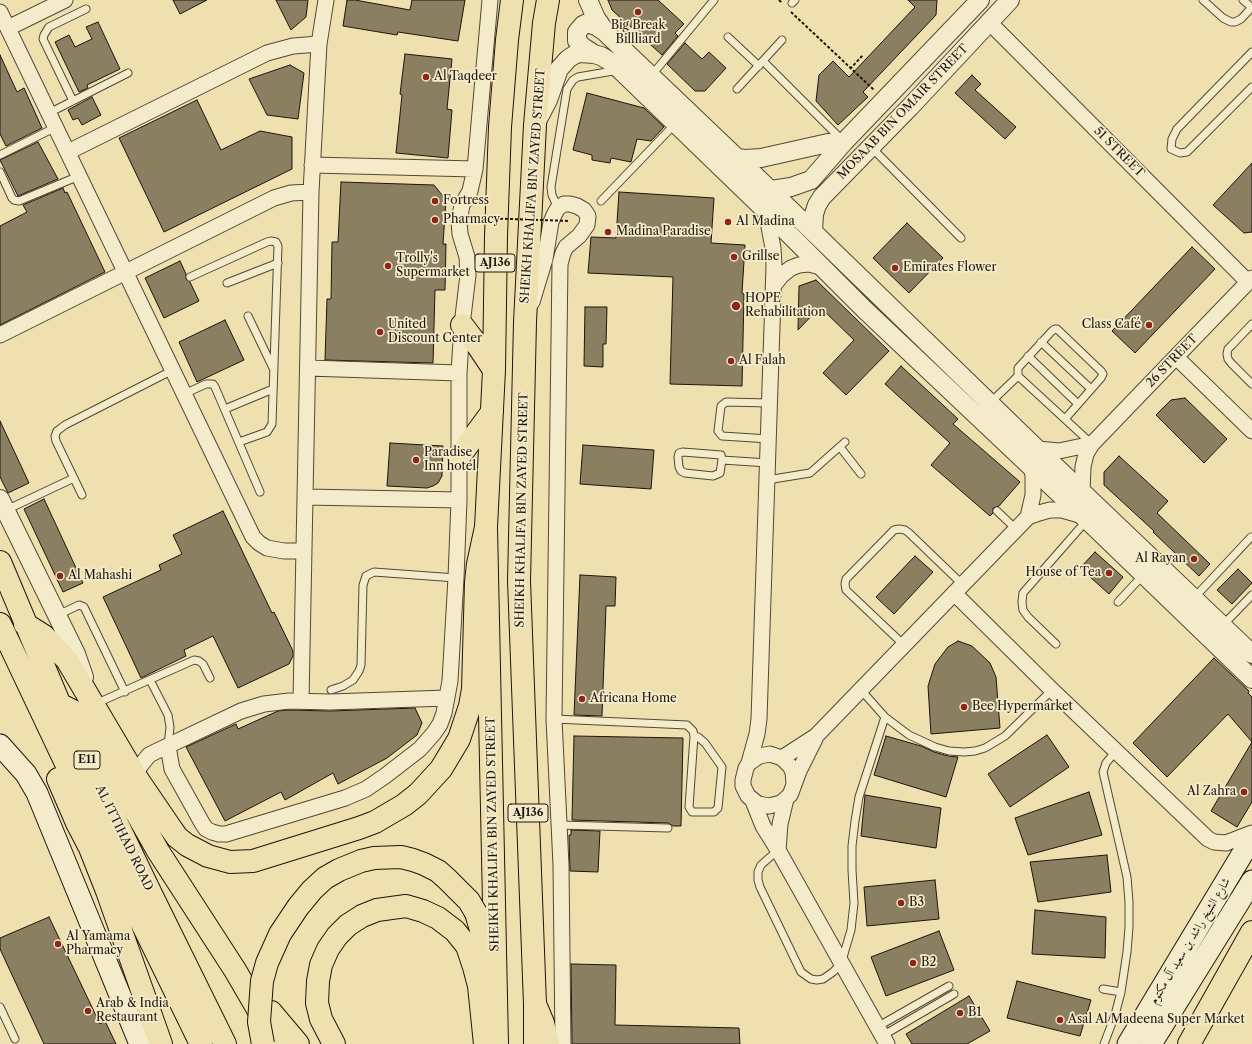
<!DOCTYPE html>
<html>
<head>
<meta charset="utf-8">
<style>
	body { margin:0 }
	canvas { display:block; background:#eee0af }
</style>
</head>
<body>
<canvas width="1252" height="1044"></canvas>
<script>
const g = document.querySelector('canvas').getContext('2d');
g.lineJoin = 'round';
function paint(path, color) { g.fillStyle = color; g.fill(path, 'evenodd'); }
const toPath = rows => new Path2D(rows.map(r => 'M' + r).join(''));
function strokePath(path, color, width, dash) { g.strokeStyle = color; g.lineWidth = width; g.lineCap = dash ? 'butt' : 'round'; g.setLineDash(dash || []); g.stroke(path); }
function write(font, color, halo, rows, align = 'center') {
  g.font = font + ' "Libre Caslon Text",Amiri,serif'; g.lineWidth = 3.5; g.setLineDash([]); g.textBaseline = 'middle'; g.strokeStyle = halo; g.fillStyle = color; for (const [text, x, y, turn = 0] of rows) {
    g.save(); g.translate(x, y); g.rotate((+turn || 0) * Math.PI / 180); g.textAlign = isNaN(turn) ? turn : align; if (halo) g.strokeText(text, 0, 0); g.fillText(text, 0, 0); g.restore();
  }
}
const building = toPath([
	[173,0,207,0,180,14,173,0],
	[276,0,308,0,306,17,291,30,276,0],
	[347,0,355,0,410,10,412,0,465,0,458,41,398,32,397,35,343,26,347,0],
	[608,0,658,0,684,24,675,33,678,36,662,55,612,10,608,0],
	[908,0,937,0,936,15,863,92,868,97,838,125,816,101,819,75,833,61,849,77,915,7,908,0],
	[98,22,120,69,87,85,88,88,79,92,55,42,69,35,75,47,92,39,86,27,98,22],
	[685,43,702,59,709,52,726,68,705,91,695,91,667,64,685,43],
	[405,54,452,59,447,109,452,110,448,158,396,153,402,95,400,94,405,54],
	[0,55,17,92,24,88,42,128,6,146,0,134,0,55],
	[290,65,304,73,298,119,267,115,249,79,290,65],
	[972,75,981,84,975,90,1016,127,1005,139,955,93,972,75],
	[587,93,644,108,664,127,651,141,637,139,631,162,611,158,610,163,592,160,592,155,573,150,587,93],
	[92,97,101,115,82,125,78,118,73,120,68,110,92,97],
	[197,100,221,150,260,131,292,137,292,169,164,232,119,138,197,100],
	[38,142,58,179,18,196,0,160,38,142],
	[1252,163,1252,232,1244,233,1213,205,1252,163],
	[341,182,434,185,446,200,443,244,446,244,445,290,435,290,433,363,325,360,327,299,331,299,332,242,338,242,341,182],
	[63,188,65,193,67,192,105,272,0,325,0,226,27,212,23,205,63,188],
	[619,192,714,198,711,243,745,245,742,293,744,294,742,386,670,384,673,277,588,273,591,237,616,238,619,192],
	[907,223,943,258,909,293,873,258,907,223],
	[1192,247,1215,269,1135,353,1112,331,1192,247],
	[180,261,186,274,186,279,190,282,199,301,164,318,145,278,180,261],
	[816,280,889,351,846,395,823,373,854,340,820,307,798,330,799,286,816,280],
	[585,307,607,307,606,344,603,344,603,367,584,366,585,307],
	[225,320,244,360,197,382,179,342,225,320],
	[901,366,958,419,953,424,1020,482,999,506,993,508,993,513,990,516,931,465,950,443,885,384,901,366],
	[1185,398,1227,439,1204,463,1156,415,1171,400,1185,398],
	[0,421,29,483,8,493,0,477,0,421],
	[390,443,443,446,442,476,438,483,433,486,427,488,387,486,390,443],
	[583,445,654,450,651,489,580,484,583,445],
	[1119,456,1168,501,1157,513,1210,564,1199,576,1153,532,1154,531,1104,485,1104,472,1119,456],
	[44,499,83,583,63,592,24,509,44,499],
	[223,511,272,613,274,612,293,651,293,656,289,664,238,688,213,636,184,650,186,656,141,678,103,597,161,570,159,565,182,554,173,535,223,511],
	[1095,552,1123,577,1109,594,1080,568,1095,552],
	[915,556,933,572,894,614,876,597,915,556],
	[1238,569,1252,583,1232,604,1217,590,1238,569],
	[580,575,616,577,615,606,606,606,602,716,574,715,580,575],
	[958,641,972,646,990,663,996,677,1000,728,931,734,928,686,935,664,948,647,958,641],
	[1214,658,1249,691,1248,693,1252,697,1252,742,1228,714,1167,777,1133,743,1214,658],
	[415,708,422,723,417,735,387,758,338,784,333,773,285,800,281,792,225,821,186,747,236,724,238,729,278,711,289,710,330,711,415,708],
	[1047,735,1069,767,1010,807,988,774,1047,735],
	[574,736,683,738,681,826,673,826,668,823,572,820,574,736],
	[886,736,921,746,934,752,948,756,958,757,946,797,874,775,886,736],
	[1252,742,1252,802,1237,827,1211,811,1252,742],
	[1089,792,1102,835,1028,855,1015,818,1089,792],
	[865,795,941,808,936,848,861,836,865,795],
	[571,830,600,831,598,872,570,871,569,839,569,835,571,835,571,830],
	[1107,855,1111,892,1038,902,1030,862,1107,855],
	[935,880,939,919,867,926,864,887,935,880],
	[1035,910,1106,917,1105,958,1032,954,1035,910],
	[49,917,100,1024,105,1021,116,1044,44,1044,0,949,0,938,49,917],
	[939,931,954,970,886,996,871,957,939,931],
	[571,964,616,965,615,1025,739,1028,740,1044,572,1044,571,964],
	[1017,981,1091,1000,1080,1036,1007,1018,1017,981],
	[969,996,990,1031,967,1044,912,1044,906,1034,969,996]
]);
const path = toPath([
	[779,0,782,3],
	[791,12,874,90],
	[850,69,863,55]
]);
const service = toPath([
	[1203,0,1223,18,1231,22,1235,22,1241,19,1252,7],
	[1243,0,1252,8],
	[792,3,795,0],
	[728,37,759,66],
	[1252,52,1177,129,1172,139,1171,149,1180,153,1187,152,1252,87],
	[763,61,841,139],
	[651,76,714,0],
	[737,89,782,40],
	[73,101,43,39,44,35,49,27,86,9],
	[49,113,128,73],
	[871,147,961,238],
	[0,155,56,127],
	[0,172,12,198,14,200,19,201,79,176],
	[601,201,675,124],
	[558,208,552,195,551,187,567,89,573,80,578,77,619,70],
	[190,277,267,242,271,241,276,242,278,246,272,424,267,432,239,442],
	[227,283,278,263],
	[248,316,273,368],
	[1252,324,1232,345,1228,349,1227,354,1228,359,1231,363,1252,384],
	[1041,342,1091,389],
	[1028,356,1078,404],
	[184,394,206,384,213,384,215,387,260,492],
	[990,403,1018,376],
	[225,409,273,389],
	[1065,419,1101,378,1103,374,1101,371,1057,329,1055,329,1052,331,1018,368,1018,376,1092,444],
	[769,439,722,436,718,431,721,406,726,402,770,403],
	[840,447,861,474],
	[683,452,721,455,722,460,720,473,713,476,685,473,681,471,679,467,678,457,679,453,683,452],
	[722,460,768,463],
	[767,480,810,473,845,442],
	[82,495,56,441,55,436,57,431,65,425,173,370],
	[6,510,74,478],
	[997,511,1016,529],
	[1194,598,1251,537],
	[1118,602,1144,574],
	[58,615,79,605,84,607,125,692],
	[1223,625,1252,595],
	[1056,644,1028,617,1023,610,1022,602,1023,593,1087,520],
	[904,645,846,590,845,584,846,579,850,575,894,530,899,529,905,530,909,533,962,584],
	[150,680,168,715,170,727,168,746],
	[331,690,343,686,353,680,359,671,361,665,363,585,366,576,374,572,456,578],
	[861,690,885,717,909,735,935,747,949,751,964,752,975,751,985,748,1005,736,1052,690],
	[95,704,194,660,199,661,203,664,210,678],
	[554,719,687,725,693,731,694,736],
	[694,736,698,737,705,743,722,767,718,808,714,812,692,812,689,807,694,736],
	[559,825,668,828],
	[778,850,761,865,758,872,758,880,760,887,801,972,811,979,817,980,823,979,833,972,841,964,851,930,854,903,852,870,852,846,855,821,859,797,885,717],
	[1103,989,1121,992],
	[0,1007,15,1039],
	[877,1027,949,986],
	[882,1036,954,994],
	[1104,1044,1115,1015,1121,992,1127,952,1129,927,1129,902,1127,877,1103,772,1106,763,1116,751]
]);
const minor = toPath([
	[0,12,253,537,259,543,267,548,284,551,303,551],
	[989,22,1248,282],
	[8,28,65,0],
	[68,152,267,53,293,46,319,44],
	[312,165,475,169],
	[774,285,782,275,791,268,799,265,808,264,817,266,825,269],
	[532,302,545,259,551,222,555,213,558,208,564,204,570,204,577,206,584,210,588,216,587,225,579,236,566,247,563,253,560,264,554,719,561,865,563,1044],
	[0,335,274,198,291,193,311,192],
	[1176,357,1252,431],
	[308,368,459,373],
	[1037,449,1059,451,1092,444],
	[1082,492,1083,467,1086,454,1092,444,1252,278],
	[306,497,459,500],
	[1028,517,1033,495,1033,475,1031,466],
	[954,593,1052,690,1208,839,1214,842,1226,843,1252,833],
	[301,701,311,192,319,44,326,0],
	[168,746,172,769,202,823,206,829,212,832,219,834,226,834,345,798,366,789,385,776,420,749,434,733,440,724,444,713,450,681,456,578,459,500,459,373,462,325,468,275,467,257,460,234,459,221,462,205,470,191,475,169,490,0],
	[782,758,816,736,1028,517,1039,513,1050,510,1062,510,1083,516],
	[749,763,757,734,759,719,774,266,773,248,766,211],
	[138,780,138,770,141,765,149,755,155,752,241,711,264,704,289,701,330,702,447,698],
	[794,784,793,772,790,766,782,758,770,754,759,756,749,763,746,768,743,780,743,786,748,796,758,804,769,806,781,803,790,795,792,790,799,771,815,739],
	[753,801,763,826,778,850,887,1044],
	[778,850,780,824,786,799]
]);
const tertiary = toPath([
	[588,0,596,18,607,34,737,158,1037,449,1252,654],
	[594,54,583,47,577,41,577,32,583,25,587,23,596,26,605,32],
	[537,121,548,100,559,69,568,59,574,55,580,53,594,54,601,56,614,64,766,211,865,310,1084,517,1252,679],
	[737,158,745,159,761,158,828,143,844,142],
	[771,190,791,187,811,180,844,142,980,0],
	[813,232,814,214,817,205,822,197,910,107,1010,0],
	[0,499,76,654,84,677]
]);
const secondary = toPath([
	[0,745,26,774,37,793,140,1044],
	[1128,1044,1252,838],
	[1151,1044,1252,881]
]);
const primary = toPath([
	[462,325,478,346,494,370],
	[459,457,492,412],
	[497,1044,486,527,494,370,496,236,500,127,507,40,512,0],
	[535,1044,535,1004,519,581,525,322,535,125,544,23,548,0]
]);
const trunk = toPath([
	[0,562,60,705,151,894,225,1044],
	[0,624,135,909,201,1044],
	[25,624,44,636,67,660,138,780,170,827,177,837,187,845,208,856,230,862,253,861,359,828,375,822,404,805,418,794,441,769,459,739,470,706,473,689,476,582,478,564,486,527],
	[65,707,77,713,87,725,158,851,235,970,278,1044],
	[58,779,77,823,90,848,107,891,161,1044],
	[476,913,482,933,486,951,490,986],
	[535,1004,543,1023,548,1044],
	[271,1012,298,1044],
	[334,1044,321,1019,317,1003,318,981,321,965,328,949,337,936,348,925,362,916,377,910,406,906,423,911,438,918,455,931,467,946,474,967,479,986,485,1044],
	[1189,1044,1252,932]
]);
const pathBridge = toPath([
	[480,218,570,221]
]);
const trunkBridge = toPath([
	[263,1044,259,1022,262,981,267,963,280,934,298,907,312,890,325,878,339,870,361,861,374,858,401,857,413,860,424,864,438,871,447,879,469,901,476,913]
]);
const markers = [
	[638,12,4,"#8f2418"],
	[426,77,4,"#8f2418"],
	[435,201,4,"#8f2418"],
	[435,220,4,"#8f2418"],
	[728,222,4,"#8f2418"],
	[608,232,4,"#8f2418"],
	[734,257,4,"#8f2418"],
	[388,266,4,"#8f2418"],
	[895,268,4,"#8f2418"],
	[736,306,5,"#8f2418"],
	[1149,325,4,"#8f2418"],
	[380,332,4,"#8f2418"],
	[731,361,4,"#8f2418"],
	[416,460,4,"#8f2418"],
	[1194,559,4,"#8f2418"],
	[1109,573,4,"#8f2418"],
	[60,576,4,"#8f2418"],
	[582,699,4,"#8f2418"],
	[964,707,4,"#8f2418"],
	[1244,792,4,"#8f2418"],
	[901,903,4,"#8f2418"],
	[58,944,4,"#8f2418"],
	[913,963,4,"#8f2418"],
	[88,1011,4,"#8f2418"],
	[960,1013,4,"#8f2418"],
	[1060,1020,4,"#8f2418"]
];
const shields = [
	[495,263,40],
	[87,760,26],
	[528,813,40]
];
const shieldNames = [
	["AJ136",495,263],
	["E11",87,760],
	["AJ136",528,813]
];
const poiNames = [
	["Big Break",638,26,"center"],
	["Billliard",638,40,"center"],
	["Al Taqdeer",434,77],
	["Fortress",443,201],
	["Pharmacy",443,220],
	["Al Madina",736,222],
	["Madina Paradise",616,232],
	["Grillse",742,257],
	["Trolly's",396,259],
	["Supermarket",396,273],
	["Emirates Flower",903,268],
	["HOPE",745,299],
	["Rehabilitation",745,313],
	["United",388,325],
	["Discount Center",388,339],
	["Class Café",1141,325,"right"],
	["Al Falah",739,361],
	["Paradise",424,453],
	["Inn hotel",424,467],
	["Al Rayan",1186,559,"right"],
	["House of Tea",1101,573,"right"],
	["Al Mahashi",68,576],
	["Africana Home",590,699],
	["Bee Hypermarket",972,707],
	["Al Zahra",1236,792,"right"],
	["B3",909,903],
	["Al Yamama",66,937],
	["Pharmacy",66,951],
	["B2",921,963],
	["Arab & India",96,1004],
	["Restaurant",96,1018],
	["B1",968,1013],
	["Asal Al Madeena Super Market",1068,1020]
];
const streetNames = [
	["MOSAAB BIN OMAIR STREET",903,112,-46],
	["51 STREET",1119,152,45],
	["SHEIKH KHALIFA BIN ZAYED STREET",533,186,-86],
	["26 STREET",1172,361,-46],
	["SHEIKH KHALIFA BIN ZAYED STREET",522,510,-89],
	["SHEIKH KHALIFA BIN ZAYED STREET",493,834,-91],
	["AL ITTIHAD ROAD",124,838,64],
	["شارع الشيخ راشد بن سعيد آل مكتوم",1190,941,-59]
];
paint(building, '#8a7f61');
strokePath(building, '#1e150c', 1);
strokePath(service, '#524835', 9);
strokePath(minor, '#524835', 17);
strokePath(tertiary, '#524835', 20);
strokePath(secondary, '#1e150c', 23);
strokePath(primary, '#1e150c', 24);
strokePath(trunk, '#1e150c', 24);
strokePath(path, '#1e150c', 2, [3, 2]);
strokePath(service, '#f4ebcb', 7);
strokePath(minor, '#f4ebcb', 15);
strokePath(tertiary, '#f4ebcb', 18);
strokePath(secondary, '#f4ebcb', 21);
strokePath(primary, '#eee0af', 22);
strokePath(trunk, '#eee0af', 22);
strokePath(trunkBridge, '#1e150c', 24, []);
strokePath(pathBridge, '#1e150c', 2, [3, 2]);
strokePath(trunkBridge, '#eee0af', 22);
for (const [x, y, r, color] of markers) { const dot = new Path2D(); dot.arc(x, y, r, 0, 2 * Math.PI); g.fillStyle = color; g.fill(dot); strokePath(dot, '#f4ebcb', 1.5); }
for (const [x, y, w] of shields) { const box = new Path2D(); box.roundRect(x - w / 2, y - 9, w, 18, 3); g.fillStyle = '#f4ebcb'; g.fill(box); strokePath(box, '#1e150c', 1); }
write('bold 11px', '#1e150c', null, shieldNames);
write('12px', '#1e150c', '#f4ebcb', poiNames, 'left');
write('12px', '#1e150c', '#f4ebcb', streetNames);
</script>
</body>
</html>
